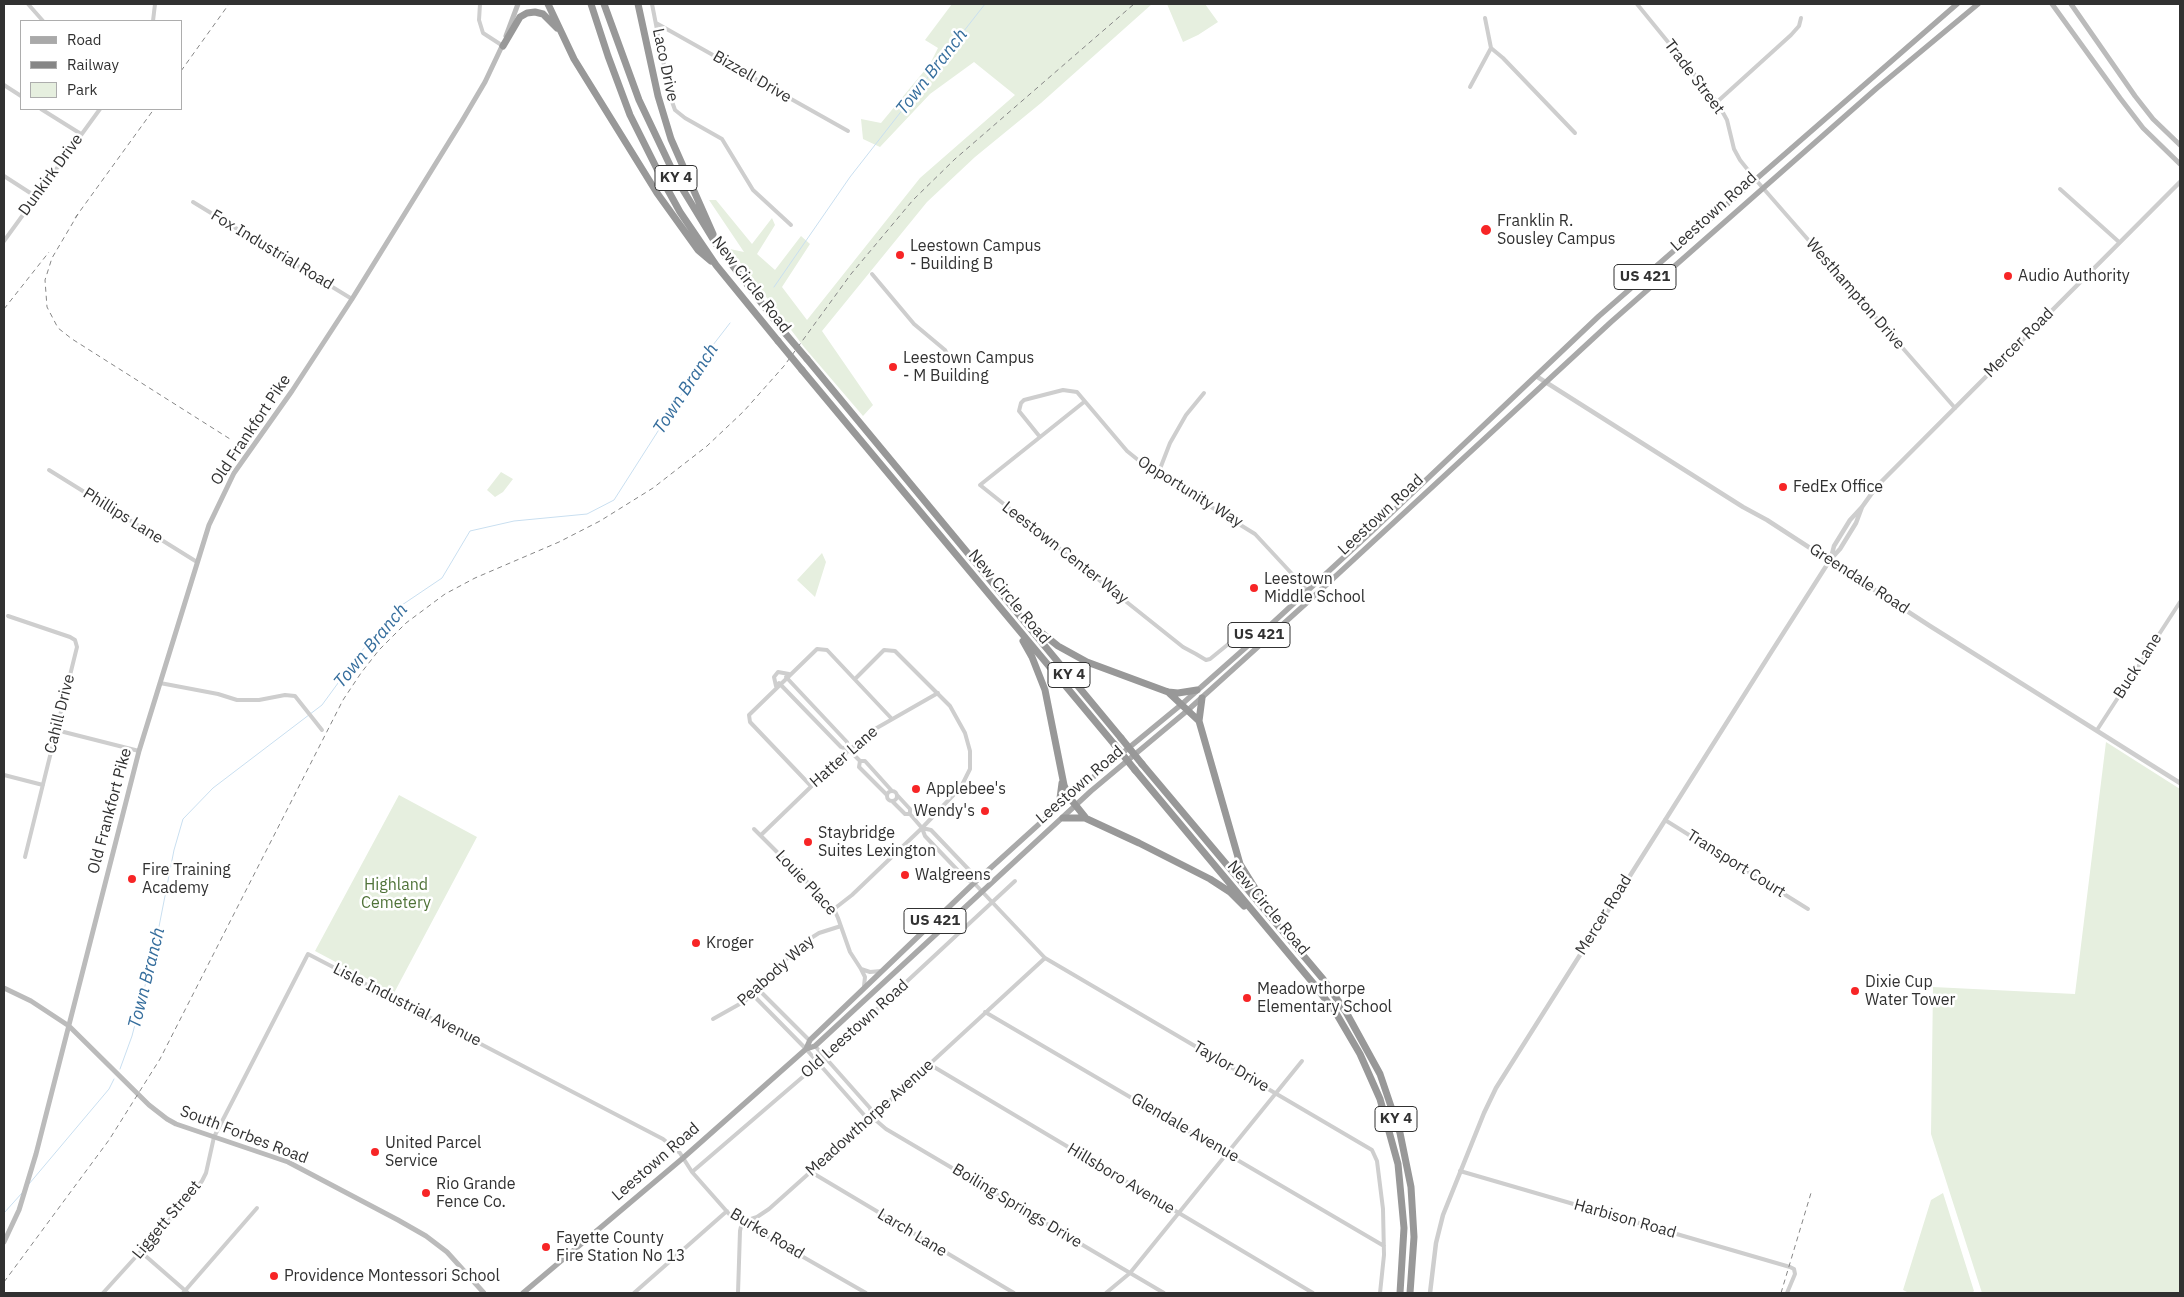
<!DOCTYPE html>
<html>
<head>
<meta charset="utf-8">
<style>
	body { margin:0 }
	#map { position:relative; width:2184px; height:1297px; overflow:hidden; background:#fff; font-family:"IBM Plex Sans",sans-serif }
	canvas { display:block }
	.frame { position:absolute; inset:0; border:5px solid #313131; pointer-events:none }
	.legend { position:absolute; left:20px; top:20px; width:162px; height:90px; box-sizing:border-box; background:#fff; border:1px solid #adadad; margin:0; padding:6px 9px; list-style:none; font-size:15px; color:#313131 }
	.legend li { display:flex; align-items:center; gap:10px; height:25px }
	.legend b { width:25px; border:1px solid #adadad }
</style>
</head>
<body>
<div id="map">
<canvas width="2184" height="1297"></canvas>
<div class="frame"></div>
<ul class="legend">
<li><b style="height:6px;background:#a9a9a9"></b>Road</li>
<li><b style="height:6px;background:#868686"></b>Railway</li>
<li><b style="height:14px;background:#e6efdf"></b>Park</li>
</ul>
</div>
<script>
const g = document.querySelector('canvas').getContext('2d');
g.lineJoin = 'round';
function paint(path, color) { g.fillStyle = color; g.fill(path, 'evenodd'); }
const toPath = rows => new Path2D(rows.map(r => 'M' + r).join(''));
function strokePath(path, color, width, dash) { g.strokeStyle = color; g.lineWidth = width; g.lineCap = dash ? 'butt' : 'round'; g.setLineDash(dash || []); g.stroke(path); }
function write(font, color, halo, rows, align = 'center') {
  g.font = font + ' "IBM Plex Sans",sans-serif'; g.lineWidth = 5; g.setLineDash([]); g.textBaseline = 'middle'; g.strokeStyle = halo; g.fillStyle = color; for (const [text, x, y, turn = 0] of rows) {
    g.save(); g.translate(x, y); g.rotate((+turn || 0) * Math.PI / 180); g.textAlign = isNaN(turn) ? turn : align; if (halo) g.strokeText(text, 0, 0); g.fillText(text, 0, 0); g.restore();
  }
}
const green = toPath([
	[952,4,1152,4,1041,103,975,157,927,202,822,331,873,405,863,416,804,347,730,249,744,252,709,200,716,200,752,244,772,218,775,225,757,254,775,270,801,236,810,244,782,287,807,320,920,178,1015,95,974,62,930,94,880,147,863,139,861,119,881,123,930,64,938,48,925,40],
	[1167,4,1205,4,1218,22,1198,35,1183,42],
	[501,472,513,479,503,492,495,497,487,490],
	[822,553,826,562,815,597,797,580],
	[2106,742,2180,789,2180,1293,1982,1293,1931,1134,1933,987,2075,994],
	[399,795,477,837,394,993,315,951],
	[1943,1193,1974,1291,1972,1293,1909,1293,1903,1290,1931,1200]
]);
const stream = toPath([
	[774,287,850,177,985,4],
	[120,1069,132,1036,155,947,174,850,183,819,213,788,322,705,360,653,399,607,442,578,470,531,514,521,587,514,614,500,713,345,730,323],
	[29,1184,109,1089,114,1079],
	[4,1213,22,1193]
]);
const minor = toPath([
	[28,4,43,21],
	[480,4,479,20,483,33,503,46],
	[652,4,670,96,675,110,685,118,722,139,753,190,791,225],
	[1637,4,1717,102,1727,120,1734,149,1740,160,1756,180,1955,408],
	[153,21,155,4],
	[656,23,848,131],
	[1491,48,1503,58,1575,133],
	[4,85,21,96],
	[1470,87,1491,48,1485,18],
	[1717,102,1791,35,1799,26,1801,18],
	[41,109,81,134],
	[4,176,35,196],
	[2060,189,2119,242],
	[193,202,352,299],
	[4,241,100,109],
	[872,274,914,324,945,350,947,354],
	[1084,402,980,485,1183,647,1196,654,1206,660,1210,659,1237,637,1246,637,1252,642],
	[1040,437,1019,411,1021,403,1024,400,1063,390,1077,392,1127,451,1148,468,1255,534,1307,590,1312,598],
	[49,470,197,562],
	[1158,474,1170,443,1186,415,1204,393],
	[8,616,70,637,75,640,77,647,25,857],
	[786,677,847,742,849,750],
	[160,683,218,694,237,700,259,700,285,695,295,696,322,730],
	[779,683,841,747,849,750,860,761,859,767,887,795],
	[776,686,774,677,778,672,789,674],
	[56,730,139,751],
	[2097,730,2180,602],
	[860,761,865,761,892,791],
	[4,775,43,785],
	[811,786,750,722,749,715,817,649,827,650,892,719],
	'887 796a5 5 0 1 1 10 0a5 5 0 1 1-10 0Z',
	[897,795,910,809,910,814],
	[892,801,905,814,910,814,922,828,925,836,966,879,974,883,972,873,931,830,922,828],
	[1665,820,1808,909],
	[754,829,834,909,838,918,850,952,861,969,865,977,864,986],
	[761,835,849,750,875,729,938,693],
	[974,883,1045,958,1372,1150,1377,1161,1383,1209,1384,1255,1380,1293],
	[834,909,852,895,922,828,961,787,970,769,970,751,965,733,950,706,895,651,884,650,855,679],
	[861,969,870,972,881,971],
	[758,989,810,1041],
	[753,995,806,1049,865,1116,872,1117,886,1129,1164,1293],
	[985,1012,1384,1246],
	[713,1019,745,1001,800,945,819,933,841,926],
	[815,1046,870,1108,872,1117],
	[929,1064,1313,1293],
	[1460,1171,1790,1267,1794,1269,1795,1274,1787,1293],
	[692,1172,819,1063,1015,881],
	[811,1172,1014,1293],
	[141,1252,188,1293],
	[103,1293,190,1197,202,1181,206,1173,214,1137,308,954,663,1139,680,1153,692,1172,730,1215,866,1293],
	[183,1293,257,1208],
	[634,1293,727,1211],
	[738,1293,740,1231,742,1222,757,1217,769,1209,872,1117,1045,958],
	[1106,1293,1130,1273,1302,1061]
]);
const tertiary = toPath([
	[1536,376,1743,507,1767,520,1930,626,2180,783],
	[1831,558,1834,546,1850,520,1862,507,1877,486,2180,182],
	[1430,1293,1436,1243,1443,1215,1484,1113,1496,1088,1770,654,1830,560,1840,549,1856,523,1862,507]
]);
const secondary = toPath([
	[2052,4,2120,98,2143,128,2180,164],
	[2071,4,2135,96,2153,119,2180,145],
	[506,36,518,4],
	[4,988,31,1001,69,1026,149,1105,167,1119,176,1124,288,1162,398,1220,426,1236,447,1252,484,1293],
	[4,1242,19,1210,36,1154,139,751,209,525,234,473,292,391,352,299,462,121,485,82,503,44]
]);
const primary = toPath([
	[806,1049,810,1040,974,883,1069,797,1182,704,1252,642,1369,534,1599,316,1957,4],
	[523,1293,683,1158,806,1049,815,1046,1091,791,1188,710,1312,598,1611,322,1877,88,1978,4]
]);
const motorway = toPath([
	[548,4,574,59,657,193,698,250,711,261],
	[591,4,608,56,630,115,664,183,680,212,716,265,778,341],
	[604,4,639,100,677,180,716,244,784,332],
	[638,4,658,96,671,139,713,234],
	[503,46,520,17,527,13,535,12,543,14,557,28],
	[807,359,1121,738],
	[802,370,1114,744],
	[1033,626,1058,646,1087,662,1168,692,1178,693,1197,690],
	[1023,641,1032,657,1045,690,1064,785,1069,797,1085,817],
	[1168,692,1199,721,1240,864,1263,901],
	[1199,721,1202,698],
	[1142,764,1323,979,1346,1012,1380,1074,1400,1133,1411,1187,1414,1237,1410,1293],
	[1135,770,1313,983,1336,1013,1360,1054,1380,1099,1398,1164,1404,1228,1400,1293],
	[1059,806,1062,783],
	[1063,818,1085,818,1139,843,1210,879,1230,892,1244,906]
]);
const rail = toPath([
	[181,71,229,4],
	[78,214,52,258,45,280,47,307,58,328,72,339,230,439],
	[75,218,154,109],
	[4,309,49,252],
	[4,1282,109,1140,160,1059,343,700,361,673,379,650,406,623,445,594,475,578,559,542,600,521,653,488,707,446,744,411,784,366,851,274,913,200,955,159,1134,4],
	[1781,1293,1811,1193]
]);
const motorwayBridge = toPath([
	[784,332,807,359],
	[778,341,802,370],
	[1121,738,1142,764],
	[1114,744,1135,770]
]);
const markers = [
	[1486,230,6,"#f72526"],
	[900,255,5,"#f72526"],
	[2008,276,5,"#f72526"],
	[893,367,5,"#f72526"],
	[1783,487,5,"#f72526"],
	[1254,588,5,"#f72526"],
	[916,789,5,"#f72526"],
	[985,811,5,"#f72526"],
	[808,842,5,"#f72526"],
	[905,875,5,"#f72526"],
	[132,879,5,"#f72526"],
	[696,943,5,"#f72526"],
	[1855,991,5,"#f72526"],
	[1247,998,5,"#f72526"],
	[375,1152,5,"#f72526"],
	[426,1193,5,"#f72526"],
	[546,1247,5,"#f72526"],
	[274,1276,5,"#f72526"]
];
const shields = [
	[676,178,42],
	[1645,277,62],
	[1259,635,62],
	[1069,675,42],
	[935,921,62],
	[1396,1119,42]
];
const shieldNames = [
	["KY 4",676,178],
	["US 421",1645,277],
	["US 421",1259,635],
	["KY 4",1069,675],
	["US 421",935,921],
	["KY 4",1396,1119]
];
const streetNames = [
	["Laco Drive",665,65,78],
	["Bizzell Drive",752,77,30],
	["Trade Street",1694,77,53],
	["Dunkirk Drive",51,175,-54],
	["Leestown Road",1714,212,-42],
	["Fox Industrial Road",272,250,31],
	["New Circle Road",751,285,52],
	["Westhampton Drive",1855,294,49],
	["Mercer Road",2019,343,-45],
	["Old Frankfort Pike",251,430,-56],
	["Opportunity Way",1190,492,32],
	["Leestown Road",1381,515,-43],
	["Phillips Lane",123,516,32],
	["Leestown Center Way",1065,553,38],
	["Greendale Road",1859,579,33],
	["New Circle Road",1009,597,50],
	["Buck Lane",2138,666,-57],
	["Cahill Drive",60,714,-76],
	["Hatter Lane",844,757,-41],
	["Leestown Road",1080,785,-41],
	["Old Frankfort Pike",110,811,-75],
	["Transport Court",1736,864,32],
	["Louie Place",806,883,47],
	["New Circle Road",1268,908,50],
	["Mercer Road",1604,915,-58],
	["Peabody Way",776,971,-42],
	["Lisle Industrial Avenue",407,1005,27],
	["Old Leestown Road",855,1029,-42],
	["Taylor Drive",1231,1067,30],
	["Meadowthorpe Avenue",870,1118,-42],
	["Glendale Avenue",1185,1128,30],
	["South Forbes Road",244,1135,21],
	["Leestown Road",656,1162,-41],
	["Hillsboro Avenue",1121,1179,31],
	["Boiling Springs Drive",1017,1206,31],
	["Harbison Road",1625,1219,16],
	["Liggett Street",167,1220,-50],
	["Larch Lane",912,1233,31],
	["Burke Road",767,1234,31]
];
const poiNames = [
	["Franklin R.",1497,221],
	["Sousley Campus",1497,239],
	["Leestown Campus",910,246],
	["- Building B",910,264],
	["Audio Authority",2018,276],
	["Leestown Campus",903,358],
	["- M Building",903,376],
	["FedEx Office",1793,487],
	["Leestown",1264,579],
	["Middle School",1264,597],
	["Applebee's",926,789],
	["Wendy's",975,811,"right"],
	["Staybridge",818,833],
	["Suites Lexington",818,851],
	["Fire Training",142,870],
	["Academy",142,888],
	["Walgreens",915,875],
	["Kroger",706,943],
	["Dixie Cup",1865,982],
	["Water Tower",1865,1000],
	["Meadowthorpe",1257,989],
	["Elementary School",1257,1007],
	["United Parcel",385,1143],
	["Service",385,1161],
	["Rio Grande",436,1184],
	["Fence Co.",436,1202],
	["Fayette County",556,1238],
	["Fire Station No 13",556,1256],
	["Providence Montessori School",284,1276]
];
const parkNames = [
	["Highland",396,885],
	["Cemetery",396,903]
];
const waterNames = [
	["Town Branch",932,72,-52],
	["Town Branch",686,389,-57],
	["Town Branch",371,646,-50],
	["Town Branch",147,978,-76]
];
paint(green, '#e6efdf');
strokePath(stream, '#c9dff0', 1);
strokePath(minor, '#cecece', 4);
strokePath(tertiary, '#cecece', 4.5);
strokePath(secondary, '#bbb', 5);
strokePath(primary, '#a9a9a9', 5.5);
strokePath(motorway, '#989898', 7);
strokePath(rail, '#868686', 1, [5, 4]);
strokePath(motorwayBridge, '#989898', 7);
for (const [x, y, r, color] of markers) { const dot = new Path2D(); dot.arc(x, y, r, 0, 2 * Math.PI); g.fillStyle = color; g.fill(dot); strokePath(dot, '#fff', 2); }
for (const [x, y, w] of shields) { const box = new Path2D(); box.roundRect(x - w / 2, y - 12.5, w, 25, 4); g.fillStyle = '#fff'; g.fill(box); strokePath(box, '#313131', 1); }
write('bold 15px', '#313131', null, shieldNames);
write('16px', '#313131', '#fff', streetNames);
write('16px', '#313131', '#fff', poiNames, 'left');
write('16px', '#507339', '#fff', parkNames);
write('italic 18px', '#366e9d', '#fff', waterNames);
</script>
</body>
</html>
